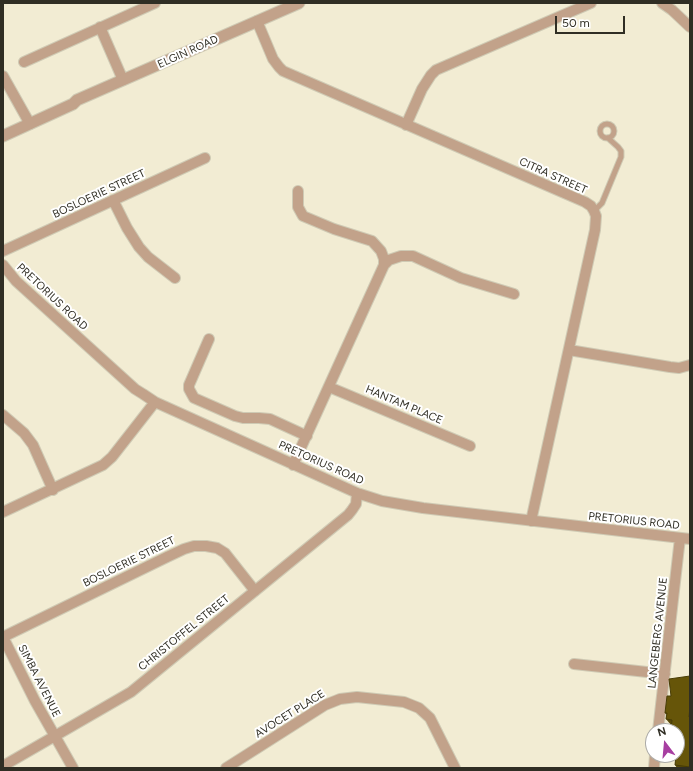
<!DOCTYPE html>
<html>
<head>
<meta charset="utf-8">
<style>
	body { margin:0 }
	#map { position:relative; width:693px; height:771px; overflow:hidden; background:#f2ecd3; font-family:Figtree,sans-serif }
	canvas { display:block }
	.frame { position:absolute; inset:0; border:4px solid #302e24; pointer-events:none }
	.north { position:absolute; left:645px; top:723px; width:40px; height:40px; box-sizing:border-box; background:#fff; border:1px solid #acaba7; border-radius:50%; rotate:344deg; font-size:11px; font-weight:700; line-height:16px; text-align:center; color:#302e24 }
	.north::after { content:''; display:block; margin:auto; width:14px; height:18px; background:#a73ea1; clip-path:polygon(50% 0,100% 100%,50% 72%,0 100%) }
	.scale { position:absolute; left:555px; top:16px; width:70px; height:18px; box-sizing:border-box; border:2px solid #302e24; border-top:0; padding-left:5px; font-size:12px; line-height:14px; white-space:nowrap; color:#302e24; -webkit-text-stroke:3px #fff; paint-order:stroke }
</style>
</head>
<body>
<div id="map">
<canvas width="693" height="771"></canvas>
<div class="frame"></div>
<div class="north">N</div>
<div class="scale">50 m</div>
</div>
<script>
const g = document.querySelector('canvas').getContext('2d');
g.lineJoin = 'round';
const toPath = rows => new Path2D(rows.map(r => 'M' + r).join(''));
function strokePath(path, color, width, dash) { g.strokeStyle = color; g.lineWidth = width; g.lineCap = dash ? 'butt' : 'round'; g.setLineDash(dash || []); g.stroke(path); }
function paint(path, color) { g.fillStyle = color; g.fill(path, 'evenodd'); }
function write(font, color, halo, rows, align = 'center') {
  g.font = font + ' Figtree,sans-serif'; g.lineWidth = 4; g.setLineDash([]); g.textBaseline = 'middle'; g.strokeStyle = halo; g.fillStyle = color; for (const [text, x, y, turn = 0] of rows) {
    g.save(); g.translate(x, y); g.rotate((+turn || 0) * Math.PI / 180); g.textAlign = isNaN(turn) ? turn : align; if (halo) g.strokeText(text, 0, 0); g.fillText(text, 0, 0); g.restore();
  }
}
const service = toPath([
	'600 131a7 7 0 1 1 14 0a7 7 0 1 1-14 0Z',
	[594,211,602,203,621,157,621,151,618,147,608,138]
]);
const minor = toPath([
	[662,3,672,10,690,27],
	[257,21,273,59,279,67,283,71,585,202,591,206,594,211,596,216,595,230,531,521],
	[100,27,123,80],
	[24,62,155,3],
	[3,76,30,124],
	[406,125,422,89,431,75,436,70,591,3],
	[298,191,298,207,303,216,334,229,372,241,381,251,384,259,384,265],
	[113,200,127,228,139,247,148,257,175,278],
	[3,251,205,158],
	[3,265,16,281,135,389,143,394,155,402,357,493,382,501,423,508,690,539],
	[209,339,189,385,189,389,194,398,235,416,243,418,259,418,270,419,307,436],
	[569,350,670,367,679,368,690,365],
	[329,387,470,446],
	[3,415,24,433,33,445,53,490],
	[293,465,384,265,389,260,401,256,413,256,461,278,514,294],
	[3,512,103,465,112,457,155,402],
	[3,637,167,557,184,549,194,546,206,546,217,548,225,553,255,591],
	[3,637,35,701,73,768],
	[574,664,665,674],
	[658,731,680,538],
	[3,766,131,692,348,515,352,510,356,504,357,493],
	[226,768,325,705,340,699,357,697,404,702,419,708,430,718,455,768],
	[654,768,655,755]
]);
const tertiary = toPath([
	[3,136,73,104,77,100,299,3]
]);
const wall = toPath([
	[690,676,690,768,677,768,675,765,677,755,677,731,671,725,666,719,667,715,665,713,671,696]
]);
const building = toPath([
	[690,676,690,707,689,717,690,717,690,767,675,765,676,755,677,755,677,731,671,731,672,720,666,719,667,713,665,713,667,696,671,696,669,679,690,676]
]);
const streetNames = [
	["ELGIN ROAD",188,52,-24],
	["CITRA STREET",553,176,24],
	["BOSLOERIE STREET",99,194,-25],
	["PRETORIUS ROAD",52,297,43],
	["HANTAM PLACE",404,405,23],
	["PRETORIUS ROAD",321,463,24],
	["PRETORIUS ROAD",634,521,6],
	["BOSLOERIE STREET",129,562,-26],
	["CHRISTOFFEL STREET",184,633,-39],
	["LANGEBERG AVENUE",658,633,-84],
	["SIMBA AVENUE",39,681,63],
	["AVOCET PLACE",290,714,-32]
];
strokePath(service, '#cfcab4', 7);
strokePath(minor, '#cfcab4', 12);
strokePath(tertiary, '#cfcab4', 13);
strokePath(service, '#c2a28a', 5);
strokePath(minor, '#c2a28a', 10);
strokePath(tertiary, '#c2a28a', 11);
paint(wall, '#584908');
paint(building, '#665509');
strokePath(building, '#473c06', 1);
write('11px', '#302e24', '#fff', streetNames);
</script>
</body>
</html>
